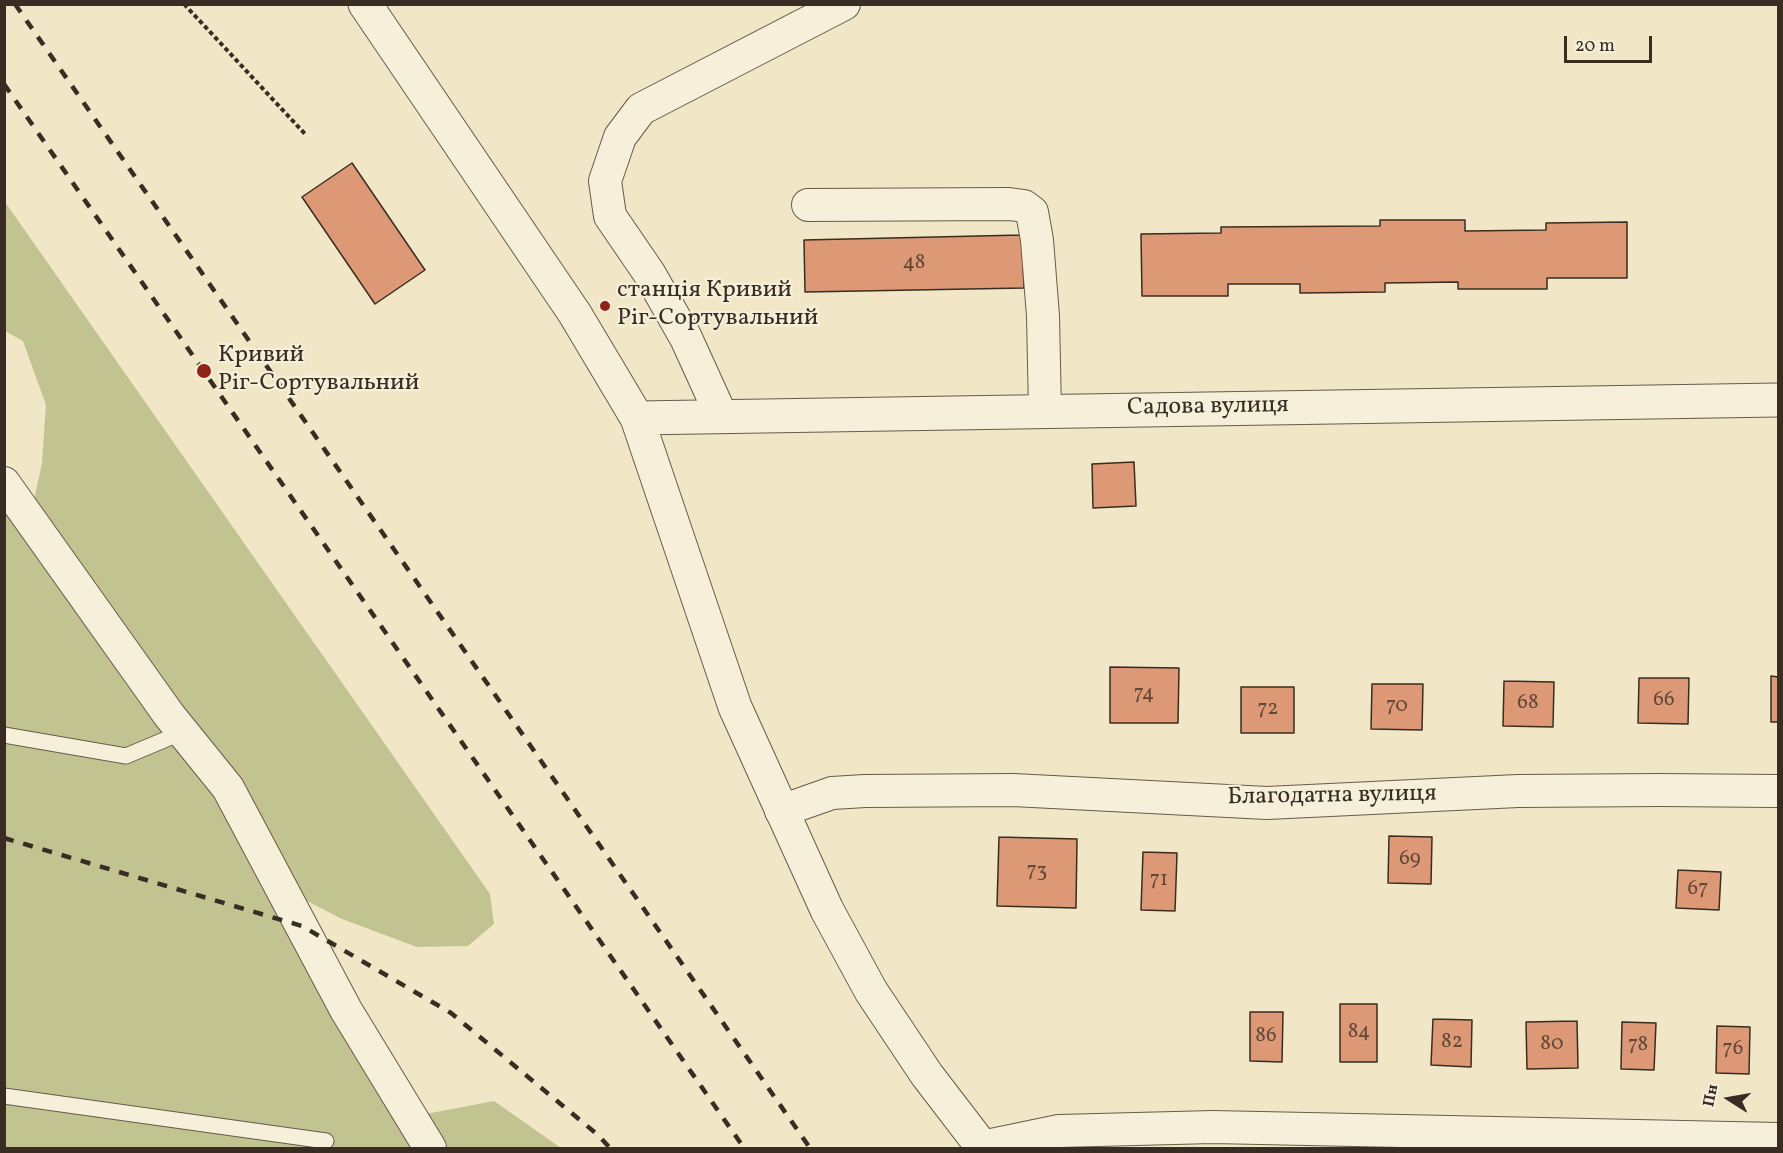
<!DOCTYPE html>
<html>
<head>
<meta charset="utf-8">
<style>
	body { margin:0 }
	#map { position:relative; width:1783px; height:1153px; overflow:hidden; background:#f1e6c5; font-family:Vollkorn,serif }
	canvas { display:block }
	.frame { position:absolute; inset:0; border:6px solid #392d23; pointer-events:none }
	.north { position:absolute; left:1699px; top:1069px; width:60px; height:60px; -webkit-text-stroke:4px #f6efd9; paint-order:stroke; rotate:281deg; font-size:16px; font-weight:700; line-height:24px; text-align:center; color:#392d23 }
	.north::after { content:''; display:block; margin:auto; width:21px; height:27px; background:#392d23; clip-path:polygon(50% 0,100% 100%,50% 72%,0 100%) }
	.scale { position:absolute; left:1564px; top:36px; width:88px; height:27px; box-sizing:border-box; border:3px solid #392d23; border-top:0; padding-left:8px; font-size:18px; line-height:21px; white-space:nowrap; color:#392d23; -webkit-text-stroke:4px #f6efd9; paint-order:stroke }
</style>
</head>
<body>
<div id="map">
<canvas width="1783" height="1153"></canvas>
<div class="frame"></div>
<div class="north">Пн</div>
<div class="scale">20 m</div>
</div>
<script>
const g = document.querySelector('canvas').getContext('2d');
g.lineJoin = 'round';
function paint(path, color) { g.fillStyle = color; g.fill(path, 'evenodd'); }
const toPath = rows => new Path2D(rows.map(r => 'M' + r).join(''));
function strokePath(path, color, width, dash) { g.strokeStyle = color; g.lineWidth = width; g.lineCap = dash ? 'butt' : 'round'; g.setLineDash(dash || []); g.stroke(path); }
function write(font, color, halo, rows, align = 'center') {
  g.font = font + ' Vollkorn,serif'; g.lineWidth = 4.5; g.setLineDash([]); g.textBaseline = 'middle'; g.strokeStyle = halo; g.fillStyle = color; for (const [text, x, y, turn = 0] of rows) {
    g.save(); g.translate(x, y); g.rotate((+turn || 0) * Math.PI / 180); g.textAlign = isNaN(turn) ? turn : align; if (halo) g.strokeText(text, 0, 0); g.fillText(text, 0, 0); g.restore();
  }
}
const green = toPath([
	[5,202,490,894,494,924,468,946,417,947,342,919,282,888,410,1117,494,1101,561,1148,5,1148,4,483,30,518,42,463,46,405,23,341,5,331]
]);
const building = toPath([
	[352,163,425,270,375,304,302,197,352,163],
	[1380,220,1465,220,1465,231,1546,230,1546,223,1627,222,1627,278,1547,278,1547,289,1458,289,1458,282,1385,283,1385,292,1300,293,1300,284,1228,284,1228,296,1142,296,1141,234,1221,233,1221,227,1380,226,1380,220],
	[1022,235,1024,288,805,292,804,240,1022,235],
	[1134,462,1136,506,1093,508,1092,464,1134,462],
	[1110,667,1179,668,1178,723,1110,723,1110,667],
	[1771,676,1778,677,1778,722,1771,722,1771,676],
	[1639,678,1689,678,1688,724,1638,723,1639,678],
	[1504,681,1554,682,1553,727,1503,726,1504,681],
	[1372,684,1423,684,1422,730,1371,729,1372,684],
	[1241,687,1294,687,1294,733,1241,733,1241,687],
	[1389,836,1432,837,1431,884,1388,883,1389,836],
	[999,837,1077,839,1076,908,997,906,999,837],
	[1143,852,1177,853,1175,911,1141,910,1143,852],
	[1678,870,1721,872,1719,910,1676,908,1678,870],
	[1340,1004,1377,1004,1377,1062,1340,1062,1340,1004],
	[1250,1012,1283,1012,1282,1062,1250,1061,1250,1012],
	[1433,1019,1472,1020,1471,1067,1431,1065,1433,1019],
	[1577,1021,1578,1068,1527,1069,1526,1022,1577,1021],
	[1622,1022,1656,1023,1654,1070,1621,1069,1622,1022],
	[1717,1026,1750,1027,1749,1074,1716,1073,1717,1026]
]);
const path = toPath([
	[184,4,306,135]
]);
const service = toPath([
	[4,735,126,756,183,732],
	[4,1096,326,1141]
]);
const minor = toPath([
	[808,205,1009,204,1024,206,1032,212,1037,240,1043,316,1045,411],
	[721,415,686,338,649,273,610,216,605,181,620,137,641,109,844,4],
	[4,483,169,715,228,788,346,1010,430,1148],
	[781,811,832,793,865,791,1013,790,1267,803,1518,791,1659,790,1778,791],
	[982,1147,1059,1131,1213,1127,1778,1139]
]);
const tertiary = toPath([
	[365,4,575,314,637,418,735,707,827,910,871,991,927,1075,983,1148],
	[637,418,1778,400]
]);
const rail = toPath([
	[15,4,810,1148],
	[4,84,744,1148],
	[4,838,302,926,451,1013,598,1135,610,1148]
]);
const markers = [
	[605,306,6,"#8f2418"],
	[204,371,8,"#8f2418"]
];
const numberNames = [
	["48",914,264],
	["74",1144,695],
	["66",1664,701],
	["68",1528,704],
	["70",1397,707],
	["72",1268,710],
	["69",1410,860],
	["73",1037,872],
	["71",1159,881],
	["67",1698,890],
	["84",1359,1033],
	["86",1266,1037],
	["82",1452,1043],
	["80",1552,1045],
	["78",1638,1046],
	["76",1733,1050]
];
const poiNames = [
	["станція Кривий",617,292],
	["Ріг-Сортувальний",617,320],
	["Кривий",218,357],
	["Ріг-Сортувальний",218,385]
];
const streetNames = [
	["Садова вулиця",1208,408,-1],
	["Благодатна вулиця",1332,797,-1]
];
paint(green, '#c1c390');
paint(building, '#dd9976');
strokePath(building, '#392d23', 1.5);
strokePath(service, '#675b4c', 17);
strokePath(minor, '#675b4c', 34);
strokePath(tertiary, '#675b4c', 35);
strokePath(path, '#392d23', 4, [4.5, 3]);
strokePath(service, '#f6efd9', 15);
strokePath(minor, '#f6efd9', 32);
strokePath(tertiary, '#f6efd9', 33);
strokePath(rail, '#392d23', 4.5, [10, 10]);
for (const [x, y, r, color] of markers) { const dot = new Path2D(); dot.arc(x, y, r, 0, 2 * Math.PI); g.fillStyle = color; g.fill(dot); strokePath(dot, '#f6efd9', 2); }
write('21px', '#624838', null, numberNames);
write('24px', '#392d23', '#f6efd9', poiNames, 'left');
write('24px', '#392d23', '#f6efd9', streetNames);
</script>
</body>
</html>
